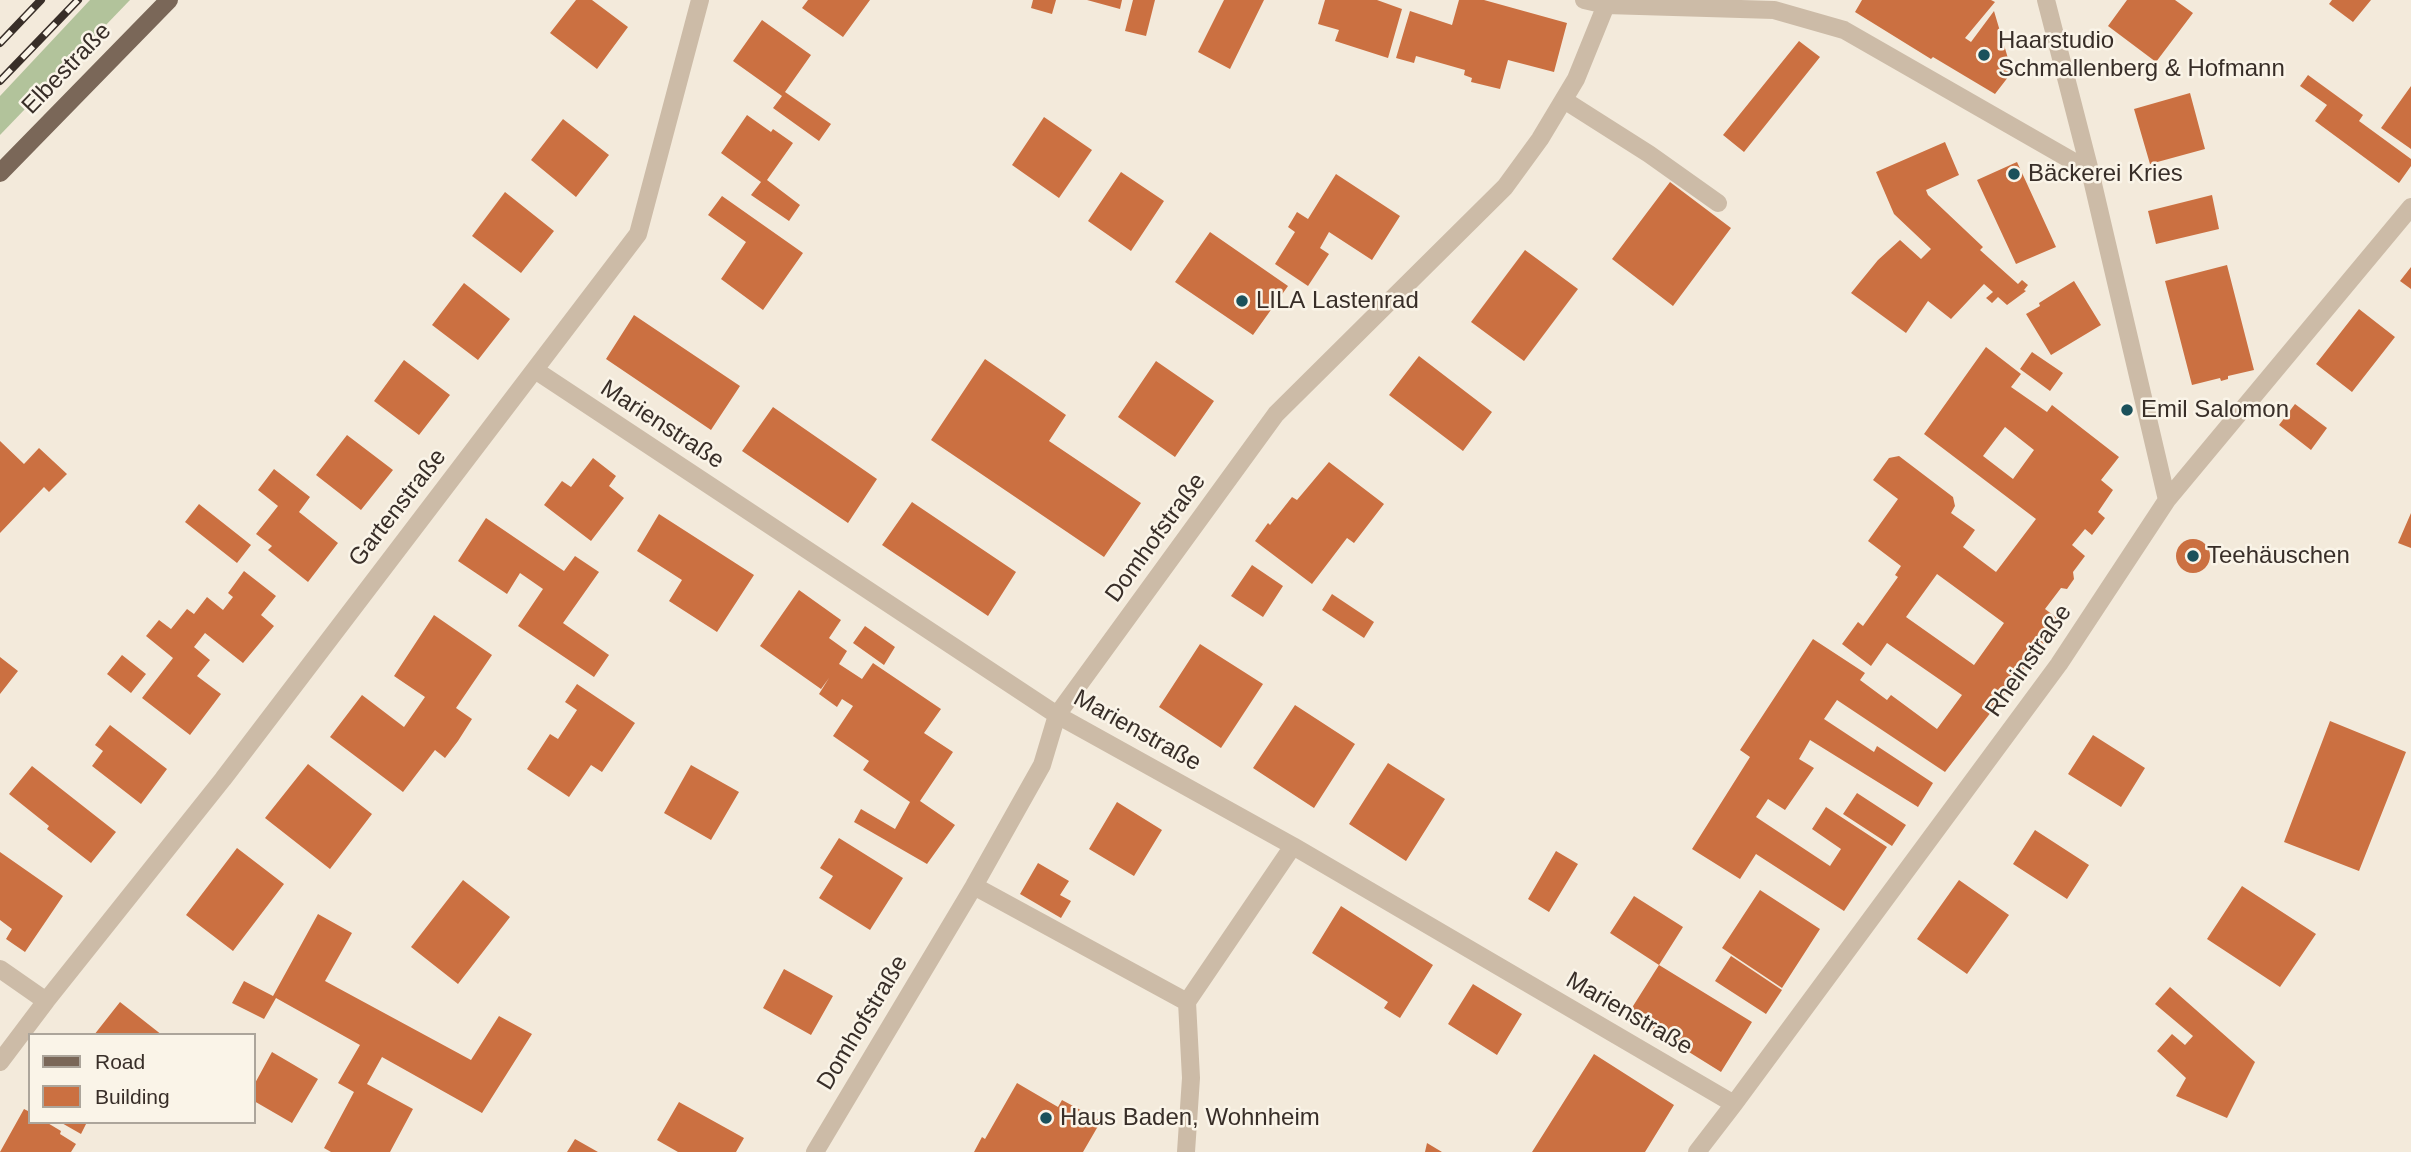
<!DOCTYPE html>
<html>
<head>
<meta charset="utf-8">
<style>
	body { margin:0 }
	#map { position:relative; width:2411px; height:1152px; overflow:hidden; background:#f3eadb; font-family:Arial,sans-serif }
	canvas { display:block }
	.legend { position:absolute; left:28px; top:1033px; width:228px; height:91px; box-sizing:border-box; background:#faf4e8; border:2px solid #aca59b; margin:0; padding:9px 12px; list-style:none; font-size:21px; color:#382e28 }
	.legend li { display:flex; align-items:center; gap:14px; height:35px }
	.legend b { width:35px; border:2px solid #aca59b }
</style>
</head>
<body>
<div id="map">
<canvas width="2411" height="1152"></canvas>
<ul class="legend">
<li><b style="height:9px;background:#7a6758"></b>Road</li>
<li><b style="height:19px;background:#cb7041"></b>Building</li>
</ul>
</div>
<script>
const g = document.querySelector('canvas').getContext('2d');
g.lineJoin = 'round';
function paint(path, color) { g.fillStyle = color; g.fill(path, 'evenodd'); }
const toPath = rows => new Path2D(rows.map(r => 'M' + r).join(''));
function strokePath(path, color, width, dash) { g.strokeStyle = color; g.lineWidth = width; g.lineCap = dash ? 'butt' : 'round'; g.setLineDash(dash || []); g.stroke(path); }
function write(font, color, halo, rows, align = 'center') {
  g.font = font + ' Arial,sans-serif'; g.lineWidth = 5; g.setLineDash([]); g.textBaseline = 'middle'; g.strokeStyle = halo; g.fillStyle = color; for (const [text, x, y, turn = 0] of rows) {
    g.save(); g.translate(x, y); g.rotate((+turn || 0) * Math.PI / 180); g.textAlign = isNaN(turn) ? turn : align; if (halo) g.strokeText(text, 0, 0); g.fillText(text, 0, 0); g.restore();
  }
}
const green = toPath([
	[90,0,130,0,0,135,0,96]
]);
const building = toPath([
	[576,0,592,0,628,27,597,69,550,33],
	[808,0,870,0,843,37,802,8],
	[1033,0,1056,0,1052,14,1031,8],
	[1087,0,1122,0,1120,9],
	[1133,0,1155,0,1146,36,1125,31],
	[1224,0,1264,0,1230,69,1198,52],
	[1325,0,1377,0,1402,9,1388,58,1335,41,1339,30,1318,24],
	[1459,0,1484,0,1567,23,1554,72,1508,60,1500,89,1471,82,1472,78,1464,75,1465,70,1416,56,1414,63,1396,58,1410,11,1452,25],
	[1862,0,1991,0,1995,2,1965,38,1971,42,1994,11,2012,72,1995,94,1933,57,1931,59,1855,12],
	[2127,0,2175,0,2193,13,2156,62,2108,26],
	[2332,0,2371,0,2353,22,2329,4],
	[762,20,811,55,785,92,831,124,819,141,773,108,782,96,733,61],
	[1799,41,1820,57,1744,152,1723,135],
	[2308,75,2363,115,2359,121,2411,159,2411,166,2399,183,2315,121,2327,105,2300,86],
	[2411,86,2411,149,2381,128],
	[2190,93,2205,149,2150,164,2134,109],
	[747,115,771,132,773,129,793,143,767,180,800,205,789,221,751,195,761,182,721,153],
	[1044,117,1092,150,1059,198,1012,165],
	[563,119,609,155,576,197,531,160],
	[1945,142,1959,175,1926,190,1928,195,1983,247,1980,250,2018,284,2022,280,2028,285,2024,290,2026,291,2007,305,1998,297,1992,303,1986,298,1993,292,1984,284,1951,319,1928,301,1906,333,1851,293,1878,260,1900,240,1921,259,1931,249,1894,214,1876,172],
	[2017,162,2056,247,2016,264,1977,180],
	[1121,172,1164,201,1131,251,1088,221],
	[1336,174,1400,216,1372,260,1329,232,1320,248,1329,254,1308,286,1275,264,1295,232,1288,227,1297,212,1308,219],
	[1670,182,1731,228,1673,306,1612,259],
	[505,192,554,231,521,273,472,236],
	[2212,195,2219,229,2156,244,2148,211],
	[722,196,803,253,763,310,721,279,746,242,708,215],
	[1210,232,1288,286,1253,335,1175,282],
	[1525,250,1578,289,1524,361,1471,322],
	[2227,265,2254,370,2228,376,2228,379,2221,381,2220,378,2192,385,2165,281],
	[2411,267,2411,289,2400,281],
	[2074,281,2101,325,2051,355,2026,314,2040,306,2039,303],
	[464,283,510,319,478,360,432,325],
	[2359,309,2395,337,2352,392,2316,364],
	[634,315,740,386,711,430,606,359],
	[1986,347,2021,374,2011,387,2047,412,2052,405,2119,457,2101,480,2113,490,2098,512,2105,518,2092,535,2085,529,2072,545,2085,556,2073,572,2074,579,2067,589,2061,588,2045,609,2061,621,1945,772,1837,700,1824,719,1874,752,1877,746,1933,783,1918,807,1810,740,1799,759,1814,768,1785,810,1768,799,1756,817,1830,866,1841,849,1812,829,1826,807,1887,847,1844,911,1756,854,1740,879,1692,849,1750,757,1740,750,1813,639,1865,673,1860,680,1887,700,1891,695,1937,729,1962,695,1887,643,1871,666,1842,644,1858,622,1863,626,1898,577,1895,575,1901,566,1868,541,1898,499,1873,480,1889,458,1899,456,1953,497,1955,506,1951,513,1975,530,1963,547,1996,572,2036,519,1924,434],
	[2005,427,2034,450,2013,479,1983,456],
	[1937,574,2004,623,1974,665,1906,617],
	[2032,352,2063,373,2050,391,2020,369],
	[1419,356,1492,412,1463,451,1389,395],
	[985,359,1066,415,1049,441,1141,503,1104,557,931,440],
	[404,360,450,395,419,435,374,401],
	[1156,361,1214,401,1175,457,1118,417],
	[2295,404,2327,428,2311,450,2279,425],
	[773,407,877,479,848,523,742,451],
	[347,435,393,470,361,510,316,475],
	[0,441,24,464,39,448,67,474,49,492,44,487,0,533],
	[593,458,616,476,609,486,624,498,591,541,544,505,562,481,571,487],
	[1329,462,1384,504,1354,543,1347,538,1312,584,1255,541,1268,523,1270,525,1292,497,1297,500],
	[274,469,310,497,299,512,338,543,308,582,268,550,272,546,256,534,278,506,258,490],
	[912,502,1016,572,988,616,882,545],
	[199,504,251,545,237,563,185,522],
	[2411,513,2411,548,2398,543],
	[659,514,754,575,717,632,669,601,682,580,637,551],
	[486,518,564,571,575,556,599,572,563,623,609,655,594,677,518,626,543,589,520,573,507,594,458,561],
	'2176 556a17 17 0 1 1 34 0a17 17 0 1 1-34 0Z',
	[1252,565,1283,586,1263,617,1231,596],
	[244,571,276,596,261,615,274,626,243,663,205,633,194,647,210,660,197,676,221,694,190,735,142,698,173,658,146,636,159,620,171,629,187,609,194,614,207,597,223,610,233,597,228,593],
	[799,590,841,620,829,638,847,651,839,664,862,679,873,663,941,709,924,733,953,752,920,801,955,825,927,864,854,822,861,809,895,829,910,802,863,770,869,761,833,736,853,706,842,699,837,707,819,694,829,678,821,689,760,646],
	[1332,594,1374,622,1364,638,1322,610],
	[434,615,492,655,456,708,472,719,458,741,445,758,435,750,403,792,330,737,362,695,404,727,425,697,394,676],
	[865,626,895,647,884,665,853,643],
	[1200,644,1263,684,1221,748,1159,707],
	[122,655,146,674,131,693,107,674],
	[0,657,18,671,0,694],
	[577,684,635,723,602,772,591,765,569,797,527,769,550,734,558,739,577,710,565,702],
	[1295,705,1355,744,1314,808,1253,768],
	[2330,721,2406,752,2359,871,2284,842],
	[110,725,167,769,141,804,92,766,103,751,95,745],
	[2093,735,2145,768,2121,807,2068,774],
	[1388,763,1445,799,1406,861,1349,824],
	[308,764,372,814,330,869,265,818],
	[691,765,739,792,711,840,664,813],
	[32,766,116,832,91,863,47,829,49,826,9,794],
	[1857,793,1906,825,1892,846,1843,814],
	[1117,802,1162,830,1134,876,1089,849],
	[2035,830,2089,865,2067,899,2013,864],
	[839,838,903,878,870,930,819,898,833,876,820,868],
	[237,848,284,884,233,951,186,915],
	[1556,851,1578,864,1549,912,1528,899],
	[0,852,63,896,25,952,6,939,12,929,0,920],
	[1038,863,1069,881,1060,895,1071,901,1061,918,1020,894],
	[463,880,510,917,458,984,411,947],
	[1959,880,2009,915,1967,974,1917,939],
	[2242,886,2316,934,2280,987,2207,939],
	[1760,890,1820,929,1782,988,1722,948],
	[1634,896,1683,927,1659,965,1610,933],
	[1341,906,1433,965,1400,1018,1384,1008,1388,1002,1312,953],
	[318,914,352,933,325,981,471,1060,499,1016,532,1034,482,1113,382,1057,367,1084,413,1109,390,1152,331,1152,324,1148,354,1092,338,1083,360,1045,276,998,264,1019,232,1003,244,981,273,996],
	[1731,956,1782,990,1766,1014,1715,981],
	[1659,965,1752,1022,1721,1072,1628,1014],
	[784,969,833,996,811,1035,763,1008],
	[1473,984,1522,1014,1497,1055,1448,1024],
	[2170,987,2255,1062,2227,1118,2176,1096,2186,1078,2157,1051,2172,1034,2185,1045,2193,1036,2155,1004],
	[120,1002,162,1035,94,1035],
	[272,1052,318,1079,292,1123,254,1101,254,1085],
	[1594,1054,1674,1105,1645,1152,1532,1152],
	[1017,1083,1058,1107,1062,1100,1101,1121,1083,1152,974,1152,982,1137,985,1139],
	[679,1102,744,1138,736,1152,678,1152,657,1140],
	[24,1109,30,1112,30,1122,46,1122,61,1131,60,1134,76,1144,71,1152,0,1152],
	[60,1122,87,1122,81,1134],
	[575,1139,598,1152,567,1152],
	[1427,1143,1442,1152,1425,1152]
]);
const minor = toPath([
	[1584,0,1606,5,1774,10,1844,30,2090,171],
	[2046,0,2090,171,2167,500],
	[1564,100,1649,154,1718,203],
	[535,370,1057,715,1293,846,1734,1104],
	[974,886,1187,1002,1293,846],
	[0,969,46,1001],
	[0,1062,46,1001,223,779,638,234,700,0],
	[815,1152,974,886,1042,765,1057,715,1276,414,1505,187,1540,139,1576,79,1606,5],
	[1186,1152,1191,1078,1187,1002],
	[1697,1152,1734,1104,2059,664,2167,500,2411,207]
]);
const major = toPath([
	[0,173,169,0]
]);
const rail = toPath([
	[0,43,41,0],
	[0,81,78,0]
]);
const markers = [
	[1984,55,7,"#1b515b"],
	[2014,174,7,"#1b515b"],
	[1242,301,7,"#1b515b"],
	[2127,410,7,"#1b515b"],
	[2193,556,7,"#1b515b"],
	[1046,1118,7,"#1b515b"]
];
const poiNames = [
	["Haarstudio",1998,41],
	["Schmallenberg & Hofmann",1998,69],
	["Bäckerei Kries",2028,174],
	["LILA Lastenrad",1256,301],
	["Emil Salomon",2141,410],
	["Teehäuschen",2207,556],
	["Haus Baden, Wohnheim",1060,1118]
];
const streetNames = [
	["Elbestraße",67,69,-46],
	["Marienstraße",662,425,33],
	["Gartenstraße",398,508,-52],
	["Domhofstraße",1156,538,-54],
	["Rheinstraße",2029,661,-55],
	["Marienstraße",1137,731,29],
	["Marienstraße",1629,1014,30],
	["Domhofstraße",863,1023,-59]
];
paint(green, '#b2c39b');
paint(building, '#cb7041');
strokePath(minor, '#ccbba7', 18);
strokePath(major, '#7a6758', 18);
strokePath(rail, '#382e28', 8);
strokePath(rail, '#faf4e8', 5, [16]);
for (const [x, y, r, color] of markers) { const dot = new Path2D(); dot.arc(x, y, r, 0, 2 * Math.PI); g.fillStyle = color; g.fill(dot); strokePath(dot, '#faf4e8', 2.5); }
write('24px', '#382e28', '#faf4e8', poiNames, 'left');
write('24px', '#382e28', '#faf4e8', streetNames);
</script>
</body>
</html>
